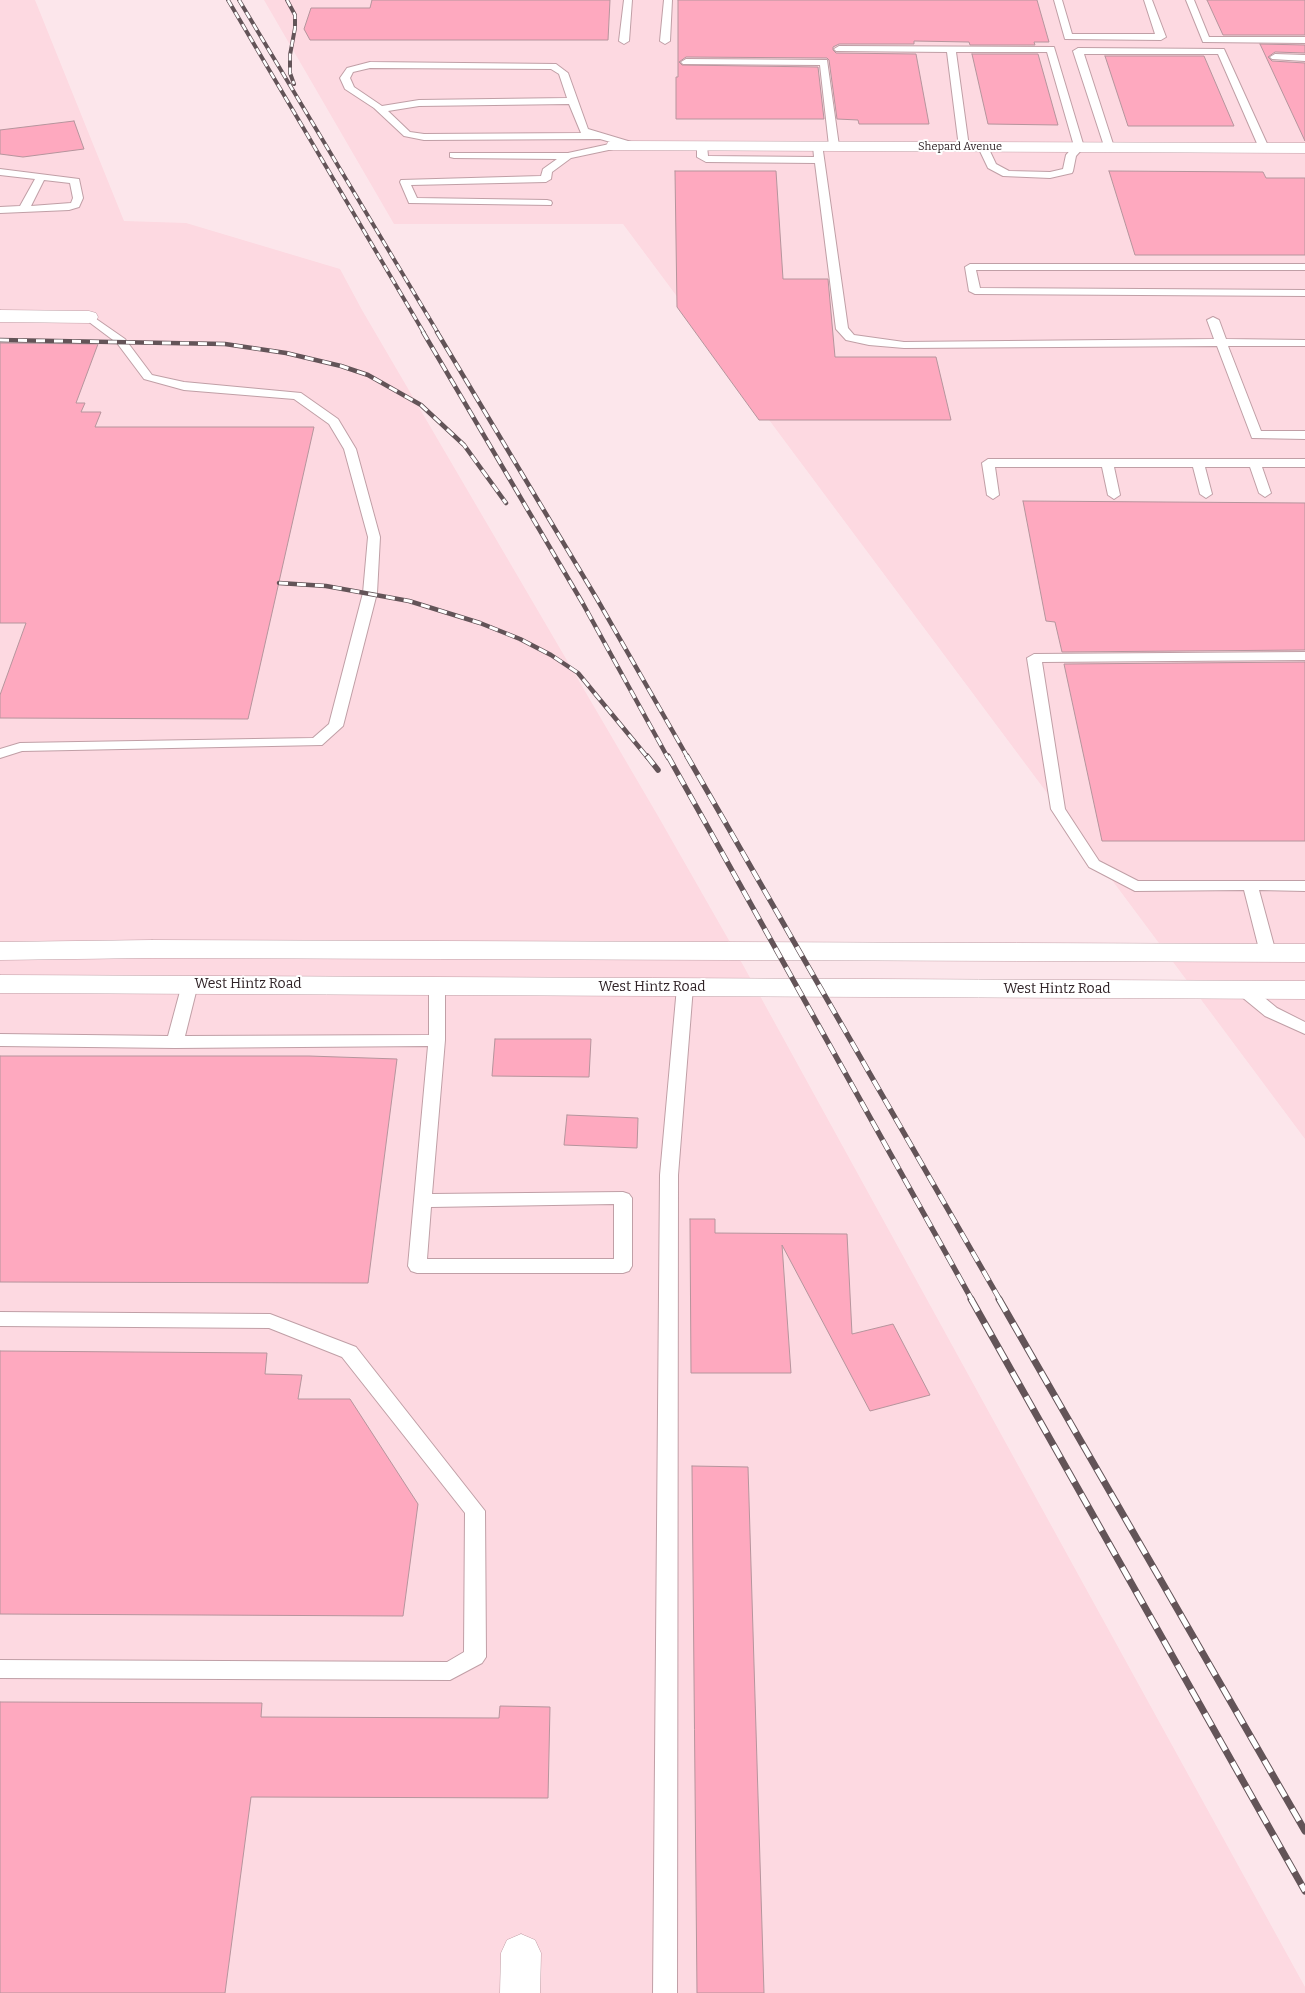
<!DOCTYPE html>
<html>
<head>
<meta charset="utf-8">
<style>
	body { margin:0 }
	canvas { display:block; background:#fce6eb }
</style>
</head>
<body>
<canvas width="1305" height="1993"></canvas>
<script>
const g = document.querySelector('canvas').getContext('2d');
g.lineJoin = 'round';
function paint(path, color) { g.fillStyle = color; g.fill(path, 'evenodd'); }
const toPath = rows => new Path2D(rows.map(r => 'M' + r).join(''));
function strokePath(path, color, width, dash) { g.strokeStyle = color; g.lineWidth = width; g.lineCap = dash ? 'butt' : 'round'; g.setLineDash(dash || []); g.stroke(path); }
function write(font, color, halo, rows, align = 'center') {
  g.font = font + ' Bitter,serif'; g.lineWidth = 4; g.setLineDash([]); g.textBaseline = 'middle'; g.strokeStyle = halo; g.fillStyle = color; for (const [text, x, y, turn = 0] of rows) {
    g.save(); g.translate(x, y); g.rotate((+turn || 0) * Math.PI / 180); g.textAlign = isNaN(turn) ? turn : align; if (halo) g.strokeText(text, 0, 0); g.fillText(text, 0, 0); g.restore();
  }
}
const built = toPath([
	[0,0,35,0,124,221,186,223,340,269,362,310,658,816,743,965,1305,1987,1305,1993,0,1993],
	[264,0,1305,0,1305,1139,623,224,394,224]
]);
const building = toPath([
	[372,0,610,0,608,40,310,40,304,29,311,8,370,8,372,0],
	[678,0,1037,0,1049,42,1034,42,1035,45,970,45,969,42,914,41,914,44,839,44,833,47,833,50,836,53,916,54,929,124,859,124,858,120,837,119,829,60,827,58,686,57,679,62,682,65,818,67,824,119,676,119,676,77,678,77,678,0],
	[1207,0,1305,0,1305,35,1223,35,1207,0],
	[1260,44,1305,45,1305,53,1275,52,1268,57,1272,61,1305,63,1305,141,1260,44],
	[972,54,1038,54,1058,125,988,124,972,54],
	[1105,56,1204,56,1234,126,1128,126,1105,56],
	[74,121,84,149,23,157,0,154,0,130,74,121],
	[675,171,776,171,783,279,828,279,835,357,936,357,951,420,759,420,677,307,675,171],
	[1109,171,1263,172,1266,178,1305,178,1305,255,1135,255,1109,171],
	[0,343,98,344,76,403,85,403,81,412,101,412,95,427,314,427,248,719,0,718,0,695,26,623,0,623,0,343],
	[1023,501,1305,503,1305,650,1062,652,1055,622,1046,621,1023,501],
	[1305,662,1305,841,1102,841,1064,664,1305,662],
	[495,1039,591,1039,589,1077,492,1076,495,1039],
	[0,1056,309,1056,397,1059,368,1283,0,1282,0,1056],
	[567,1115,638,1118,637,1148,564,1145,567,1115],
	[690,1219,715,1219,715,1233,847,1234,852,1334,893,1324,930,1395,870,1411,782,1245,791,1373,691,1373,690,1219],
	[0,1351,267,1353,265,1374,302,1375,298,1399,350,1399,418,1504,403,1616,0,1614,0,1351],
	[692,1466,748,1467,764,1993,697,1993,692,1466],
	[0,1702,262,1703,261,1717,499,1718,500,1706,550,1707,548,1798,251,1797,225,1993,0,1993,0,1702]
]);
const lane = toPath([
	[624,0,632,0,629,41,624,44,619,41,624,0],
	[664,0,672,0,670,41,665,44,660,41,664,0],
	[1054,0,1062,0,1072,34,1155,34,1144,0,1152,0,1166,37,1161,40,1065,39,1054,0],
	[1186,0,1194,0,1209,37,1305,37,1305,43,1203,42,1186,0],
	[839,46,1054,47,1084,147,1076,156,1073,171,1072,173,1050,178,1003,176,988,168,978,147,979,145,987,145,996,164,1009,171,1050,172,1063,169,1066,155,1074,146,1047,52,956,52,969,147,964,150,959,147,947,52,836,51,834,49,839,46],
	[1078,48,1224,49,1269,148,1264,151,1259,148,1218,54,1084,54,1114,147,1113,149,1105,149,1073,51,1078,48],
	[1275,54,1305,55,1305,61,1272,59,1270,57,1275,54],
	[686,59,827,60,839,146,834,149,829,146,820,65,683,64,681,62,686,59],
	[370,62,556,64,568,73,588,129,638,144,639,146,634,149,618,144,618,148,571,158,552,172,551,179,546,182,411,185,417,198,547,200,551,201,552,203,551,205,409,203,400,182,401,180,541,176,543,169,557,159,454,158,450,157,450,153,568,153,614,143,600,139,424,140,404,136,374,108,345,89,340,78,347,68,370,62],
	[370,68,551,69,559,74,567,98,419,100,382,106,354,87,350,78,353,72,370,68],
	[569,104,581,133,424,134,410,132,388,111,419,106,569,104],
	[702,143,707,146,708,156,814,157,813,146,818,143,822,144,848,328,854,335,904,342,1214,339,1207,320,1213,317,1219,320,1226,339,1305,340,1305,346,1228,346,1261,431,1305,431,1305,439,1252,438,1217,346,904,348,869,345,846,340,836,329,815,163,706,162,697,157,697,146,702,143],
	[0,169,79,179,83,198,79,207,69,210,0,213,0,207,20,206,35,179,0,175,0,169],
	[44,180,70,183,73,198,71,203,31,206,44,180],
	[970,264,1305,264,1305,270,976,270,980,288,1305,290,1305,296,975,294,969,291,965,267,970,264],
	[89,314,125,339,152,375,184,382,301,393,338,419,356,449,380,537,377,593,343,726,322,745,22,751,0,758,0,749,20,743,313,738,329,724,363,593,368,537,344,449,329,424,294,399,184,390,144,379,117,343,85,319,83,317,85,315,89,314],
	[988,459,1305,459,1305,467,1262,467,1271,493,1265,497,1259,493,1250,467,1205,467,1212,494,1206,498,1200,494,1193,467,1114,467,1120,495,1114,499,1108,495,1102,467,995,467,999,495,993,499,987,495,982,463,988,459],
	[1305,652,1305,660,1042,662,1065,809,1099,861,1138,881,1305,881,1305,891,1259,890,1276,953,1274,957,1268,958,1262,957,1260,953,1244,890,1135,891,1089,867,1051,809,1027,658,1034,654,1305,652],
	[190,979,196,980,198,984,185,1036,429,1035,429,986,431,982,437,981,443,982,445,986,445,1040,432,1194,623,1192,629,1194,632,1198,632,1266,629,1271,623,1273,417,1273,411,1271,408,1266,428,1046,175,1048,0,1046,0,1034,168,1036,182,984,184,980,190,979],
	[614,1204,614,1259,427,1259,431,1207,614,1204],
	[685,982,691,983,693,987,678,1175,677,1993,653,1993,660,1175,677,987,679,983,685,982],
	[1243,984,1249,985,1277,1008,1305,1022,1305,1034,1265,1016,1237,993,1235,989,1237,985,1243,984],
	[0,1312,270,1314,356,1347,485,1511,486,1657,482,1663,450,1680,0,1678,0,1660,447,1662,464,1652,465,1513,342,1357,269,1328,0,1326,0,1312]
]);
const street = toPath([
	[614,141,1305,143,1305,153,608,150,606,146,608,142,614,141],
	[0,310,89,311,96,313,98,317,96,321,89,323,0,322,0,310],
	[521,1934,535,1940,541,1953,540,1993,500,1993,501,1953,507,1940,521,1934]
]);
const secondary = toPath([
	[152,940,1305,944,1305,962,152,958,0,960,0,942,152,940],
	[0,975,1305,981,1305,999,0,993,0,975]
]);
const railFar3 = toPath([
	[228,0,424,333],
	[239,0,438,333],
	[287,0,295,15,295,28,290,55,290,73,294,84]
]);
const railFar2 = toPath([
	[423,332,582,602,668,758],
	[437,332,597,599,688,758],
	[0,340,225,344,286,353,341,366,368,375,421,405,464,445,506,503],
	[279,583,326,586,409,601,480,623,520,639,551,655,578,673,648,758]
]);
const railFar1 = toPath([
	[647,756,658,770],
	[668,756,972,1300],
	[687,756,1000,1300]
]);
const rail = toPath([
	[971,1299,1305,1891],
	[999,1299,1305,1831]
]);
const farStreetnames = [
	["Shepard Avenue",960,147]
];
const streetNames = [
	["West Hintz Road",248,984],
	["West Hintz Road",652,987],
	["West Hintz Road",1057,989]
];
paint(built, '#fdd9e1');
paint(building, '#fea9bf');
strokePath(building, '#b6959d', 1);
strokePath(lane, '#c09fa6', 2);
strokePath(street, '#c09fa6', 1);
strokePath(secondary, '#c09fa6', 1);
paint(lane, '#fff');
paint(street, '#fff');
paint(secondary, '#fff');
strokePath(railFar3, '#635458', 4);
strokePath(railFar2, '#635458', 4.5);
strokePath(railFar1, '#635458', 5.5);
strokePath(rail, '#635458', 7);
strokePath(railFar3, '#fff', 2.5, [7]);
strokePath(railFar2, '#fff', 3, [9]);
strokePath(railFar1, '#fff', 4, [11]);
strokePath(rail, '#fff', 5, [14]);
write('11px', '#2f2226', '#fff', farStreetnames);
write('14px', '#2f2226', '#fff', streetNames);
</script>
</body>
</html>
